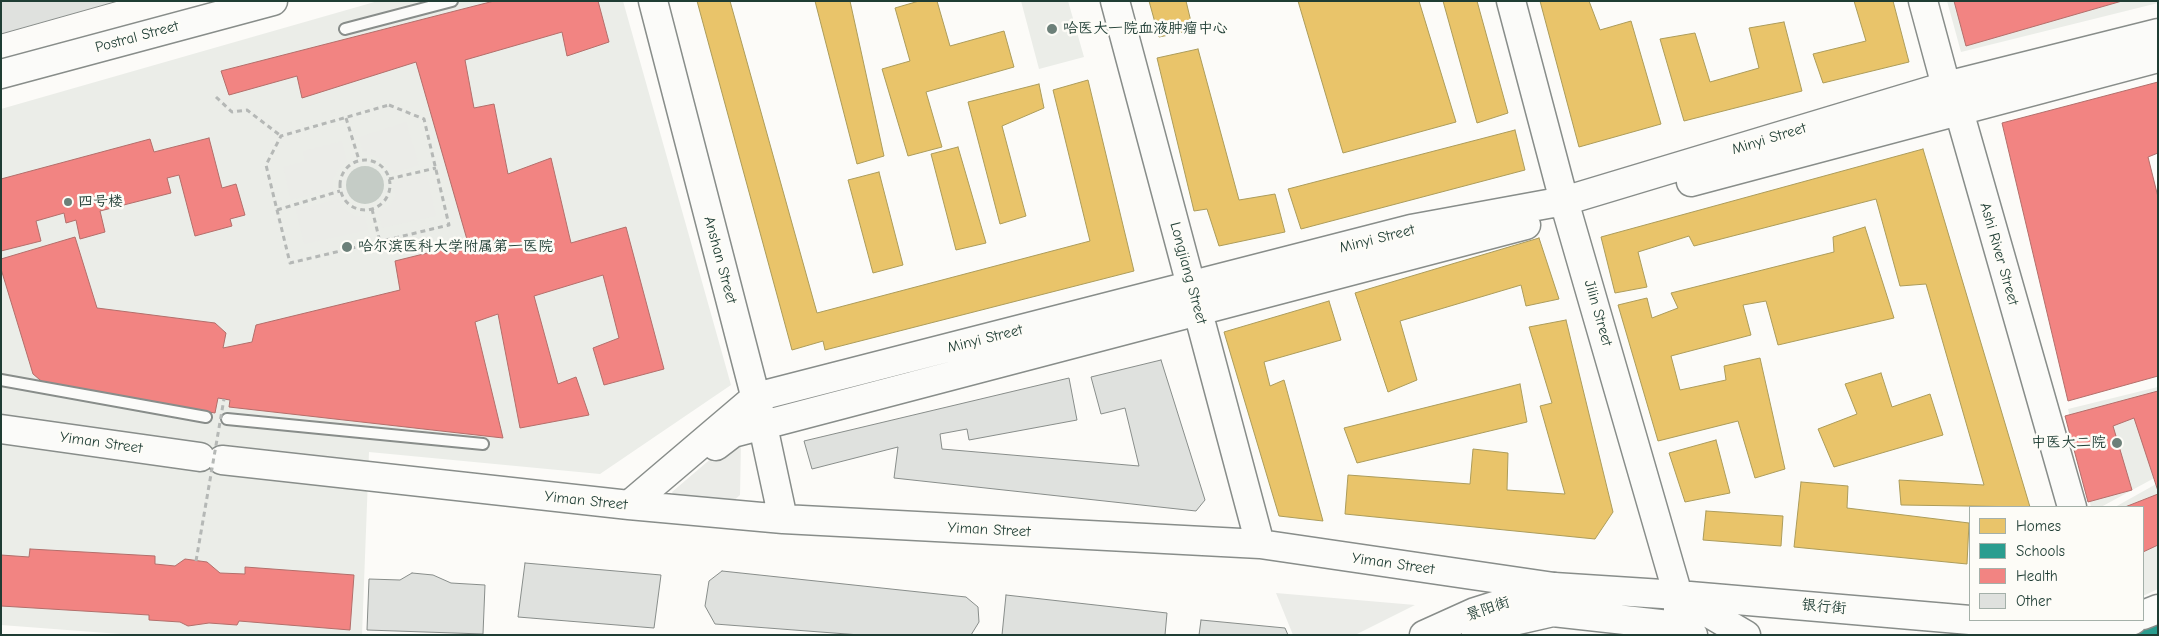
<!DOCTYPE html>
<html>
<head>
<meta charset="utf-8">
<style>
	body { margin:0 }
	#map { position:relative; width:2159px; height:636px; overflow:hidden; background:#fcfbf8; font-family:"Comic Neue",sans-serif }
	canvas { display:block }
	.frame { position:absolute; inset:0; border:2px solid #1f3d34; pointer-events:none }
	.legend { position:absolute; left:1969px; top:506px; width:175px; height:115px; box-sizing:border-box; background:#fdfcf7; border:1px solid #a4b0a9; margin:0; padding:6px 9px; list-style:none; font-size:15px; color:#1f3d34 }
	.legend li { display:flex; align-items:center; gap:10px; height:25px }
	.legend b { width:25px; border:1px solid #a4b0a9 }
</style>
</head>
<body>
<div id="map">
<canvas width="2159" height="636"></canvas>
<div class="frame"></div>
<ul class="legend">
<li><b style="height:14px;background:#e9c46a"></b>Homes</li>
<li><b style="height:14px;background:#2a9d8f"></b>Schools</li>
<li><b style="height:14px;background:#f28482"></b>Health</li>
<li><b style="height:14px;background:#dfe1de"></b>Other</li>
</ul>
</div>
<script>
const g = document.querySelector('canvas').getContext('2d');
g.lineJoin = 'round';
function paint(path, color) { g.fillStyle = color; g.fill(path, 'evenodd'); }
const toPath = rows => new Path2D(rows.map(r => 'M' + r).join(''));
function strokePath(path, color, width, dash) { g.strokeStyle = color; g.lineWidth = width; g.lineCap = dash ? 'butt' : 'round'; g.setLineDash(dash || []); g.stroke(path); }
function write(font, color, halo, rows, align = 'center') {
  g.font = font + ' "Comic Neue","LXGW WenKai TC",sans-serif'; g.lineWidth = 5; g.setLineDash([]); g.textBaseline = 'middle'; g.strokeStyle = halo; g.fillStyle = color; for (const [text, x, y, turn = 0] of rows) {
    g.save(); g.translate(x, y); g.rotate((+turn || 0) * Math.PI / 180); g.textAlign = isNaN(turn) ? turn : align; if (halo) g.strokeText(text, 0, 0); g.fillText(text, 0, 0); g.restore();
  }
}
const built = toPath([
	[378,1,623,1,731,385,600,474,369,452,362,635,133,635,1,625,1,109],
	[1021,1,1068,1,1084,57,1039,69],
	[1947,1,2158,1,2158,3,1961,52],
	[2158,387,2158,476,2101,507,2091,507,2068,409],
	[2158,483,2158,589,2143,596,2143,507,2115,507]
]);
const green = toPath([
	[406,122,419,165,394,173,387,164,373,155,364,155,359,137],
	[342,141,347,161,339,168,333,179,332,189,291,200,283,167,305,161,303,151],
	[427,174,436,216,382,228,378,211,390,205,395,195,392,182],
	[339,199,344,209,354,216,365,216,368,230,304,244,296,209],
	[735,438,741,442,740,495,732,502,677,501,672,492],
	[1276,593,1415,605,1355,635,1293,635]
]);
const water = toPath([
	'346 185a19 19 0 1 1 38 0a19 19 0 1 1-38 0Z'
]);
const homes = toPath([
	[697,1,730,1,817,313,1090,241,1053,90,1088,80,1134,271,825,350,823,341,792,350,697,1],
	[815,1,850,1,884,156,857,164,815,1],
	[919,1,937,1,950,46,1004,31,1014,67,926,92,942,147,908,156,882,69,910,61,895,8,919,1],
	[1149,1,1186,1,1193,30,1159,37,1149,1],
	[1298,1,1419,1,1456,122,1343,153,1298,1],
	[1443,1,1477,1,1508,113,1477,123,1443,1],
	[1540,1,1589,1,1600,30,1631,21,1661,124,1579,147,1540,1],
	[1854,1,1893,1,1909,62,1823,83,1813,54,1866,41,1854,1],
	[1784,22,1802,91,1684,121,1660,39,1695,33,1710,82,1759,68,1749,28,1784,22],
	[1198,49,1239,200,1275,194,1285,232,1219,246,1207,209,1194,211,1157,58,1198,49],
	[1039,84,1044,108,1002,126,1026,216,1000,224,968,102,1039,84],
	[1515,130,1525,170,1301,229,1288,189,1515,130],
	[958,147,986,243,956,250,931,154,958,147],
	[1923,149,2030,507,1901,505,1899,480,1984,485,1926,284,1900,286,1876,199,1694,246,1689,236,1638,252,1647,287,1615,293,1601,237,1923,149],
	[879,172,903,265,873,273,848,180,879,172],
	[1865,227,1894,318,1778,345,1766,301,1743,305,1751,335,1671,356,1680,390,1726,380,1724,366,1760,358,1785,469,1755,478,1738,421,1658,441,1618,305,1647,298,1652,318,1678,308,1671,293,1834,252,1833,237,1865,227],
	[1539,238,1559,299,1526,306,1521,285,1400,321,1417,380,1388,392,1355,293,1539,238],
	[1329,301,1341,340,1264,362,1270,386,1284,380,1323,521,1279,516,1224,332,1329,301],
	[1566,320,1613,512,1595,539,1345,514,1348,475,1470,484,1473,449,1508,453,1507,490,1565,494,1540,406,1552,403,1529,327,1566,320],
	[1881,373,1892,407,1930,394,1943,435,1834,467,1818,429,1857,414,1845,384,1881,373],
	[1520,384,1527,422,1357,463,1344,428,1520,384],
	[1716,440,1730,493,1685,502,1669,453,1716,440],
	[1801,482,1848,486,1847,508,1969,523,1967,564,1794,547,1801,482],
	[1706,511,1783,516,1781,546,1703,540,1706,511]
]);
const schools = toPath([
	[2158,622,2158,635,2118,635,2158,622]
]);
const health = toPath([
	[494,1,598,1,609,42,567,56,562,32,465,60,474,108,494,104,508,174,551,158,571,243,626,227,664,369,604,385,593,348,619,338,603,275,534,296,558,384,576,377,589,415,520,428,498,314,475,322,503,438,229,407,230,400,218,398,215,413,46,385,33,374,1,269,1,259,75,237,97,308,215,323,226,333,223,348,252,342,256,325,400,290,395,261,468,243,416,62,302,98,297,76,229,95,221,71,494,1],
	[1954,1,2122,1,1966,46,1954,1],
	[2158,82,2158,153,2148,157,2158,197,2158,376,2068,401,2002,123,2158,82],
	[209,138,222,188,236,184,245,215,230,219,232,226,195,236,179,175,167,178,171,193,100,211,105,232,80,239,76,220,66,223,64,213,36,221,41,241,1,251,1,179,150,139,154,152,209,138],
	[2158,391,2158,491,2134,418,2113,426,2132,490,2088,502,2065,416,2158,391],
	[2158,494,2158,545,2143,552,2143,507,2125,507,2158,494],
	[30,549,155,556,155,564,175,566,185,559,207,562,220,573,245,574,245,567,354,575,350,630,239,621,237,625,209,623,188,626,180,622,149,620,149,615,1,606,1,555,29,557,30,549]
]);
const building = toPath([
	[1,1,118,1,1,34,1,1],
	[1161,360,1205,500,1196,511,894,478,898,447,812,469,804,441,1069,378,1077,420,969,440,967,429,940,434,942,449,1139,466,1125,408,1101,414,1091,377,1161,360],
	[525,563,661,575,654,628,518,617,525,563],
	[722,571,966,597,978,607,979,622,971,635,860,635,715,624,705,606,709,581,722,571],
	[412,573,433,575,451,583,485,585,483,634,367,630,369,579,400,580,412,573],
	[1006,595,1167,613,1165,635,1002,635,1006,595],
	[1201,620,1285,628,1288,635,1199,635,1201,620]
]);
const path = toPath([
	[216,97,232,112,247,110,281,136],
	[389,105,424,119,449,225,290,263,266,165,281,136,389,105],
	[346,118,359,160],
	'340 185a25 25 0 1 1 50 0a25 25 0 1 1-50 0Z',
	[389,179,436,168],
	[372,209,380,242],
	[277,210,340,191]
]);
const lane = toPath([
	[345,29,452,1],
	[1,380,206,417],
	[227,419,483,444]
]);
const secondary = toPath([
	[653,1,763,426,783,519],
	[1115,1,1260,544],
	[1511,1,1564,201,1678,595,1678,616],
	[1923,1,1946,86,1959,111,2072,507],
	[1,74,273,1],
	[1691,182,2158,58],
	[1,429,200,457],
	[716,446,733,433,1526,225],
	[222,460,629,505,783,519,1260,544,1554,587],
	[629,505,756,397,1411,229,1564,201,1946,86,2158,33],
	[1678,595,1970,620],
	[2143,615,2158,609],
	[1972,620,2107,631,2133,620]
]);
const primary = toPath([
	[1424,635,1475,612,1554,587,1678,595,1746,635],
	[1476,635,1496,625,1553,612,1678,626,1693,635]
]);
const pathBridge = toPath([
	[196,561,224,399]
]);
const markers = [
	[1052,29,6,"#6c8079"],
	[68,202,5,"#6c8079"],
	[347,247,6,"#6c8079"],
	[2117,443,6,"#6c8079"]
];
const poiNames = [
	["哈医大一院血液肿瘤中心",1063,29],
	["四号楼",78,202],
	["哈尔滨医科大学附属第一医院",358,247],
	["中医大二院",2106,443,"right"]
];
const streetNames = [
	["Postral Street",137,37,-15],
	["Minyi Street",1769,139,-17],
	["Minyi Street",1377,239,-14],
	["Ashi River Street",1999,254,74],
	["Anshan Street",720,260,75],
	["Longjiang Street",1188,273,75],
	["Jilin Street",1598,313,74],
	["Minyi Street",985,339,-14],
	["Yiman Street",101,443,8],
	["Yiman Street",586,501,6],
	["Yiman Street",989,530,3],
	["Yiman Street",1393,564,8],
	["银行街",1824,607,5],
	["景阳街",1488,609,-19]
];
paint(built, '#ebede8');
paint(green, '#ebece8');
paint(water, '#c5ccc6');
paint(homes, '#e9c46a');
strokePath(homes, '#ac9c5a', 1);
paint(schools, '#2a9d8f');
strokePath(schools, '#278074', 1);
paint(health, '#f28482');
strokePath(health, '#b36f6b', 1);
paint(building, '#dfe1de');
strokePath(building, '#888d8a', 1);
strokePath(lane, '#888d8a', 14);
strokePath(secondary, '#888d8a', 31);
strokePath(primary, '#888d8a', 31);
strokePath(path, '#b5b8b6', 3, [5, 4]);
strokePath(lane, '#fbfbf9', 10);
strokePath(secondary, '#fbfbf9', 28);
strokePath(primary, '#fbfbf9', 28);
strokePath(pathBridge, '#b5b8b6', 3, [5, 4]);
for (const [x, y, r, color] of markers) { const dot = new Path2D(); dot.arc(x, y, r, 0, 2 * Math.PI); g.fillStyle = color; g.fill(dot); strokePath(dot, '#fdfcf7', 2); }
write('15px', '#1f3d34', '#fdfcf7', poiNames, 'left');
write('15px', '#1f3d34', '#fdfcf7', streetNames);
</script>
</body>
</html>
